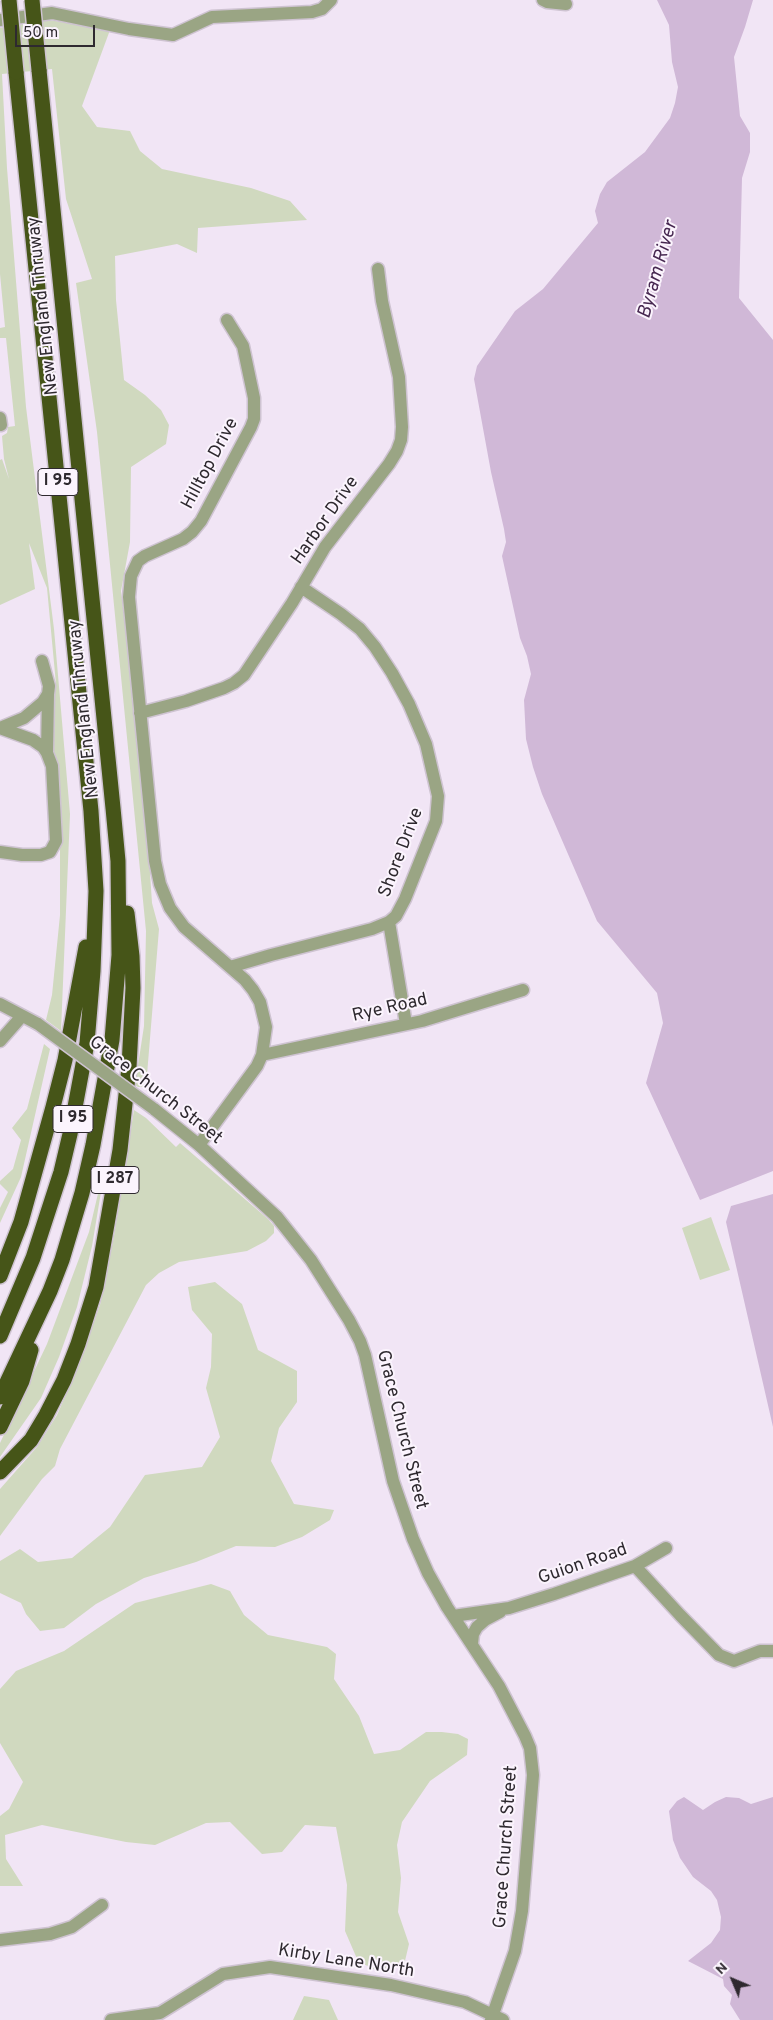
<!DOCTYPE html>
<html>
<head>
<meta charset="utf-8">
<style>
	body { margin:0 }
	#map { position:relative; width:773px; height:2020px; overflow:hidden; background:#f1e5f5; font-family:Overpass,sans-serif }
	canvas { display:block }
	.north { position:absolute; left:708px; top:1955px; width:50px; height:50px; -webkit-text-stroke:4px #fbf4fd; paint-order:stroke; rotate:315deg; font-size:14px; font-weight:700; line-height:20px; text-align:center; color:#2e292f }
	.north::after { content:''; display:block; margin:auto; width:18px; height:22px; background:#2e292f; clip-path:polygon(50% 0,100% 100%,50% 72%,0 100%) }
	.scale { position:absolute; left:15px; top:25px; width:80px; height:22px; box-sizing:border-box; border:2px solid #2e292f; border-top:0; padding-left:6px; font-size:15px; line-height:18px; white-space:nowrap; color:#2e292f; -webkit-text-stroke:4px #fbf4fd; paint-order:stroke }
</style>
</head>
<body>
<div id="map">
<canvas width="773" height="2020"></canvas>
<div class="north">N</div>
<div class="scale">50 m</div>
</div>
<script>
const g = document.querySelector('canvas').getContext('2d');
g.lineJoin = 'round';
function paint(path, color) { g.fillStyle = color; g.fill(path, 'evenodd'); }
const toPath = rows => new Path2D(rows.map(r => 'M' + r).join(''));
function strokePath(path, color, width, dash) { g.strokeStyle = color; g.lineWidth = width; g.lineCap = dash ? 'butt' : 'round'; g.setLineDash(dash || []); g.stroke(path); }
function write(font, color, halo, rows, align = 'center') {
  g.font = font + ' Overpass,sans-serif'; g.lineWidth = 4; g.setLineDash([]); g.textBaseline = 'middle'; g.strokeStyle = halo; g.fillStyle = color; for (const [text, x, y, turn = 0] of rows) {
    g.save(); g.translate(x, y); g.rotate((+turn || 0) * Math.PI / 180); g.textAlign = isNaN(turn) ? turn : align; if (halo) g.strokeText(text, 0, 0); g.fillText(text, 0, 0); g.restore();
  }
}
const green = toPath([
	[49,20,110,30,82,106,97,127,130,131,140,151,162,169,251,188,290,201,307,220,198,228,197,253,177,244,115,256,116,300,124,380,145,395,161,410,169,425,166,444,131,467,130,542,121,591,144,782,152,903,159,929,146,1087,138,1087,135,1085,144,1026,146,931,97,432,76,283,92,279,66,199,52,69,2,74,7,168,26,407,54,629,70,814,61,1031,46,1020,52,995,60,915,60,846,51,726,51,705,56,684,47,588,29,543,35,589,0,605,0,460,2,459,9,479,4,459,2,436,7,433,8,427,15,426,6,338,0,338,0,328,5,327,0,274,0,28],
	[44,1044,50,1049,21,1177,0,1223,0,1208,8,1192,0,1184,0,1181,13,1169,21,1140,12,1128,27,1109],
	[134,1110,146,1118,176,1147,180,1143,268,1219,274,1226,274,1233,266,1241,247,1251,179,1262,159,1273,146,1285,60,1449,55,1466,42,1479,0,1536,0,1489,37,1447,57,1415,75,1374,100,1305,114,1236],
	[100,1185,102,1186,92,1246,77,1307,59,1357,41,1398,0,1457,0,1443,47,1344,89,1232],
	[711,1217,730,1270,700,1280,682,1228],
	[215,1282,242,1304,258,1350,297,1371,297,1402,279,1428,271,1461,294,1504,334,1510,330,1520,302,1537,275,1547,236,1546,196,1562,144,1578,96,1604,64,1628,40,1631,26,1614,21,1603,0,1593,0,1561,20,1549,38,1562,72,1558,110,1527,145,1475,202,1467,220,1437,206,1388,211,1367,212,1334,192,1310,188,1287],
	[211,1584,230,1591,244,1615,268,1635,327,1647,336,1654,334,1679,359,1716,374,1754,400,1750,426,1732,442,1732,458,1734,468,1739,467,1755,430,1781,402,1822,397,1845,401,1878,398,1912,409,1944,404,1965,377,1971,358,1961,345,1931,347,1885,336,1827,305,1825,282,1852,262,1854,230,1822,206,1823,155,1845,126,1842,42,1825,5,1835,6,1859,23,1886,0,1886,0,1816,9,1809,23,1782,0,1743,0,1689,16,1671,64,1651,135,1603],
	[304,1996,329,2000,338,2020,293,2020]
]);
const water = toPath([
	[657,0,753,0,745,27,734,57,740,116,750,133,750,152,742,178,739,298,773,340,773,1171,700,1200,646,1083,663,1023,657,993,597,921,542,794,533,767,526,739,524,700,531,674,527,656,520,638,502,556,506,542,504,529,491,472,474,379,477,366,515,311,543,289,598,223,595,211,600,194,607,182,645,152,670,118,675,103,678,87,672,62,669,25],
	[773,1194,773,1427,726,1222,731,1206],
	[684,1797,703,1810,715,1802,726,1797,739,1798,751,1804,773,1797,773,2020,740,2020,730,2004,732,1995,724,1986,723,1979,688,1961,711,1943,720,1930,721,1917,717,1900,711,1891,693,1877,680,1858,673,1840,669,1811,677,1801]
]);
const minor = toPath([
	[543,0,547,2,566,4],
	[0,20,52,13,129,29,173,35,212,17,312,12,322,9,331,0],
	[0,418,1,425],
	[140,713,186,701,224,688,234,683,244,675,292,603,325,547,389,464,397,451,401,440,402,427,399,377,382,301,378,269],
	[0,728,33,740,43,747,47,753,52,766,56,841,50,852,41,855,22,855,0,852],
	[0,728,24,718,43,702,48,694,49,686,42,661],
	[47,753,48,694],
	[389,922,406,1024],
	[230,967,271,955,372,929,389,922,396,916,405,899,436,821,438,796,426,744,409,704,392,673,375,647,360,629,341,614,301,587],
	[0,1004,38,1024],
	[0,1041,22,1016],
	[262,1055,422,1021,523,990],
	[154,1109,199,1145,277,1217,311,1260,349,1320,360,1341,365,1355,393,1481,413,1539,428,1573,447,1607,499,1686,525,1736,530,1748,533,1775,522,1911,515,1951,491,2020],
	[199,1145,257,1066,262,1055,266,1027,260,1002,253,990,245,980,184,927,170,908,160,884,155,861,129,597,131,576,138,561,145,556,183,539,192,532,201,521,251,427,254,419,254,398,243,346,227,320],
	[635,1566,680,1615,719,1655,734,1661,760,1651,773,1651],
	[453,1616,509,1608,554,1594,635,1566,666,1548],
	[472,1644,473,1634,477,1627,485,1620,500,1612],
	[0,1940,50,1934,72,1927,102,1905],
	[111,2020,160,2013,223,1974,270,1967,391,1985,465,2002,503,2020]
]);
const highway = toPath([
	[0,1276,21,1222,53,1107,65,1060,86,947],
	[0,1336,33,1258,46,1218,61,1172,70,1134,87,1043,93,971,96,891,91,811,16,72],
	[0,1397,50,1291,62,1260,82,1193,93,1145,112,1040,119,955,118,861,113,808,39,70],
	[0,1427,22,1381,31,1350],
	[0,1472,31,1440,46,1415,64,1380,78,1344,96,1287,120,1150,129,1067,133,988,132,956,127,913]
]);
const minorBridge = toPath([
	[38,1024,154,1109]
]);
const highwayBridge = toPath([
	[9,0,16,72],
	[32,0,39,70]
]);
const shields = [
	[58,482,40],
	[73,1119,40],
	[115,1180,48]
];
const shieldNames = [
	["I 95",58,482],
	["I 95",73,1119],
	["I 287",115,1180]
];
const streetNames = [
	["New England Thruway",44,306,-96],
	["Hilltop Drive",211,464,-62],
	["Harbor Drive",326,521,-55],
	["New England Thruway",85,709,-96],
	["Shore Drive",402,853,-69],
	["Rye Road",390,1009,-13],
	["Grace Church Street",155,1091,38],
	["Grace Church Street",401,1430,76],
	["Guion Road",583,1565,-19],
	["Grace Church Street",507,1847,-86],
	["Kirby Lane North",346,1962,9]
];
const waterNames = [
	["Byram River",659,270,-74]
];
paint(green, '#d0d9bf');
paint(water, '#d0b8d7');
strokePath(minor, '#cec3d1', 15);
strokePath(highway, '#cec3d1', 18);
strokePath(minor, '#9aa584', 12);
strokePath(highway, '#465518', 15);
strokePath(minorBridge, '#cec3d1', 15, []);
strokePath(highwayBridge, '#cec3d1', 18, []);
strokePath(minorBridge, '#9aa584', 12);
strokePath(highwayBridge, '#465518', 15);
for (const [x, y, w] of shields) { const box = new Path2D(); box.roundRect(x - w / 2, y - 13.5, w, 27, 4); g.fillStyle = '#fbf4fd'; g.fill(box); strokePath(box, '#2e292f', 1); }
write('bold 16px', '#2e292f', null, shieldNames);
write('18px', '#2e292f', '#fbf4fd', streetNames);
write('italic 19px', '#462750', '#fbf4fd', waterNames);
</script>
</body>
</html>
